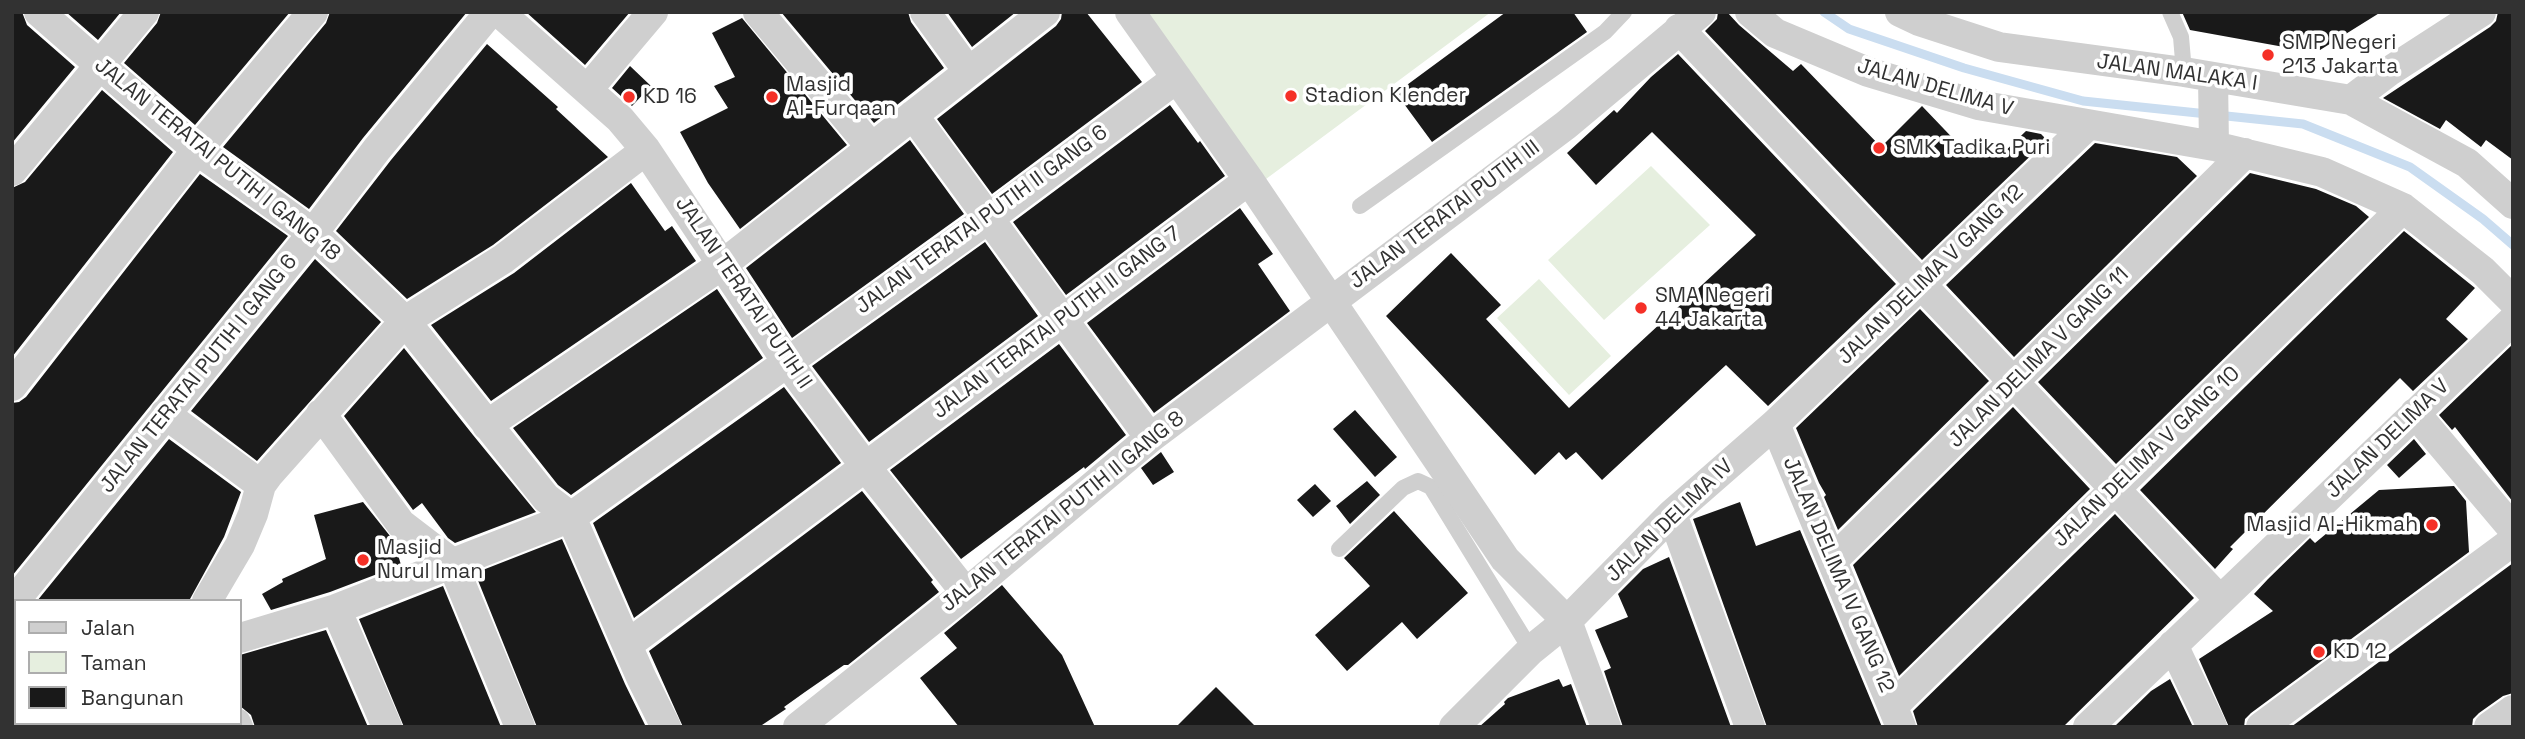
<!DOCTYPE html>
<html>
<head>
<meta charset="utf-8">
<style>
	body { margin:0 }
	#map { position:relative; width:2525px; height:739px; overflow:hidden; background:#fff; font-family:"Space Grotesk",sans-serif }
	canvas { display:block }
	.frame { position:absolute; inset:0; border:14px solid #323232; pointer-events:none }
	.legend { position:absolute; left:14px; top:599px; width:228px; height:126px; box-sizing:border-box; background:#fff; border:2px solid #adadad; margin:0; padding:9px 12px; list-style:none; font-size:21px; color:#323232 }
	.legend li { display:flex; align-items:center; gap:14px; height:35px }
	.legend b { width:35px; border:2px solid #adadad }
</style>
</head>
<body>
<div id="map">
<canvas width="2525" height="739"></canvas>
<div class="frame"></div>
<ul class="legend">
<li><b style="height:9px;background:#cfcfcf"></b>Jalan</li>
<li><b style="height:19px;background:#e6efdf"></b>Taman</li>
<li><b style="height:19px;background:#191919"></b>Bangunan</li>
</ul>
</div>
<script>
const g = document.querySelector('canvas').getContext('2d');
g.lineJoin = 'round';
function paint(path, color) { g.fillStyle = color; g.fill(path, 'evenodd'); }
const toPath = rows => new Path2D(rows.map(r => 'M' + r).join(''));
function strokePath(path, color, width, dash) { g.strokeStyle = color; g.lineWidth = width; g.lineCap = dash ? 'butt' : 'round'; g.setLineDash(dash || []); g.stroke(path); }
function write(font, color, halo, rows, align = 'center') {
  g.font = font + ' "Space Grotesk",sans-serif'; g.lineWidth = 7; g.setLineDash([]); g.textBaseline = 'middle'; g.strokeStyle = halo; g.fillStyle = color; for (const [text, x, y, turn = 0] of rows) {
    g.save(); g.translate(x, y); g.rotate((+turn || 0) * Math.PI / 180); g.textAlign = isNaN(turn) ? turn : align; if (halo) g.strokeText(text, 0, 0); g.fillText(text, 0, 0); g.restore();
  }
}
const green = toPath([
	[1142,12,1491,12,1266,179],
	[1651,166,1710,225,1604,320,1548,260],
	[1539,279,1611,356,1569,395,1497,318]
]);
const stream = toPath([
	[1824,12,1849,29,1964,68,2083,101,2303,124,2410,167,2483,219,2513,245]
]);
const building = toPath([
	[12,12,22,12,27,25,75,67,12,143],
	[66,12,121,12,98,40],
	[161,12,290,12,195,125,124,63,157,23],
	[330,12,467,12,363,138,309,209,223,147,326,23],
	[526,12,630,12,585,65],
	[781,12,908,12,911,22,944,68,874,123],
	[947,12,1016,12,972,47],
	[1062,12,1086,12,1142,82,992,194,937,119,1056,26,1061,19],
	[1506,12,1573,12,1587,32,1432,142,1396,93],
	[1718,12,1727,12,1739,25,1793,71,1801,64,1881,147,1922,106,1965,151,1980,137,1999,157,2026,131,2041,134,2047,140,1922,260,1705,31,1717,19],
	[2182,12,2381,12,2320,50,2284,47,2190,30],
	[2498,12,2513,12,2513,160,2486,140,2481,147,2446,120,2440,129,2383,98,2490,27,2496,21],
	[742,18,847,145,740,229,708,183,680,132,728,108,714,86,735,77,712,33],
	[487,44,558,107,556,109,608,157,493,245,407,299,336,231,391,160],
	[1678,54,1896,284,1768,406,1726,365,1602,480,1576,452,1566,460,1559,452,1535,475,1386,316,1451,253,1501,305,1486,319,1569,408,1756,235,1652,132,1596,185,1567,153,1614,110,1617,113,1651,77],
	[630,66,651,86,632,106,612,88],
	[102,90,173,152,12,357,12,188,25,182],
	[1170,105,1198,143,1200,141,1225,176,1066,295,1013,222],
	[910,140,964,214,792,338,746,268],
	[2095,143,2177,157,2197,176,2014,357,1946,285],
	[2250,173,2316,189,2356,206,2369,217,2116,464,2038,382],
	[200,174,288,236,12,576,12,403,19,402,26,397],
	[631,183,665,231,672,226,696,261,491,401,431,325,514,273],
	[1240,208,1273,254,1258,264,1290,311,1154,413,1087,323],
	[2404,231,2475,288,2446,319,2468,339,2413,391,2400,378,2230,547,2233,549,2215,569,2140,490],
	[985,242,1038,316,869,442,812,366],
	[315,259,381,322,257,461,191,411],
	[717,289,763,358,571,495,558,485,513,428],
	[1920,309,1989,381,1838,530,1824,497,1826,495,1819,483,1796,428],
	[1059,344,1126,435,1085,469,1084,467,961,559,890,470],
	[2513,344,2513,502,2455,427,2452,430,2439,415],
	[404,348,473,435,536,512,455,543,448,538,422,503,413,510,344,416],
	[784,387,841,463,634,618,593,523],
	[2013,407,2090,489,1899,676,1853,565],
	[1355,410,1397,457,1375,477,1333,429],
	[169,439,241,492,224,537,190,599,37,601],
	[2414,439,2426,454,2399,478,2387,465],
	[1161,452,1174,472,1153,485,1141,468],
	[1367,481,1380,495,1350,524,1336,506],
	[1315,484,1331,501,1313,517,1297,500],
	[2454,486,2466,501,2469,552,2251,713,2245,719,2244,727,2229,727,2199,659,2273,611,2254,594,2268,579,2310,538,2315,543,2379,490],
	[862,491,933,580,931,582,939,592,848,665,844,665,805,692,784,707,786,709,759,727,683,727,649,651],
	[363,502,394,541,401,565,330,592,271,610,262,594,283,582,282,579,326,559,314,515],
	[1740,502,1756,546,1800,530,1882,727,1767,727,1693,519],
	[1394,511,1468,593,1417,639,1402,622,1347,671,1315,635,1370,586,1344,558],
	[2115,514,2194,598,2063,727,1918,727,1913,711],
	[562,539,625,684,646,727,537,727,475,573],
	[1669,557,1731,727,1623,727,1604,671,1611,668,1595,630,1628,617,1618,594,1643,569],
	[2513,563,2513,693,2503,696,2479,713,2473,719,2472,727,2291,727],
	[1002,585,1062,655,1095,727,959,727,920,678,957,648,944,633],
	[443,586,501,727,404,727,359,619],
	[326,630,368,727,255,727,251,715,240,706,240,655],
	[1559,679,1563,687,1571,684,1587,727,1479,727,1505,704,1504,702,1508,698],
	[2170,679,2193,727,2114,727,2151,691],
	[1216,687,1256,727,1176,727]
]);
const lane = toPath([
	[2170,12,2181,37,2184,72],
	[1360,206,1605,32,1624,12],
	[1339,549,1403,488,1418,481,1431,487,1531,650]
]);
const street = toPath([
	[39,12,197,150,313,233,405,321,546,498,571,517,641,677,666,727],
	[499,12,620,119,646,150,787,362,865,466,966,593],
	[758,12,872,148],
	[925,12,968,71],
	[1130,12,1249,180,1505,559,1567,621,1606,727],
	[1750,12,1775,33,1868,72,1978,105,2214,146,2322,172,2403,208,2483,271,2513,301],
	[1900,12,1919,21,1999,47,2184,72,2351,100,2467,163,2513,204],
	[1679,29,2220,600],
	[2213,77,2214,146],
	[588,89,653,12],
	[2351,100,2388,72,2481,12],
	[913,115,1150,438],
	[12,171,144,12],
	[12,386,197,150,313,12],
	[2415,413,2513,529],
	[165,414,261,485],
	[321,414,401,524,452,563,520,727],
	[1775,424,1901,727],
	[487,425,723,264,1045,12],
	[1672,514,1750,727],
	[1832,561,2245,153],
	[207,601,240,545,253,514,261,485,269,474,405,321,503,259,646,150],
	[12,604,313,233,377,149,490,12],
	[336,609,387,727],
	[240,638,336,609,571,517,989,218,1177,78],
	[627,645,1249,180],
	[2173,645,2212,727],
	[1893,706,2403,208],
	[12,720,16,719],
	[98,723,99,727],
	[236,723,238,727],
	[798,727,966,593,1150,438,1566,125,1701,12],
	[1454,727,1531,650,1567,621,1672,514,1775,424,2087,126],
	[2088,727,2513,320],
	[2261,727,2513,541],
	[2489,727,2513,710]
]);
const markers = [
	[2268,55,7,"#f53027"],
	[1291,96,7,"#f53027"],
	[629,97,7,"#f53027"],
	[772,97,7,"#f53027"],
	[1879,148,7,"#f53027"],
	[1641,308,7,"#f53027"],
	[2432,525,7,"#f53027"],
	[363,560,7,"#f53027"],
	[2319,652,7,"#f53027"]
];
const poiNames = [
	["SMP Negeri",2282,43],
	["213 Jakarta",2282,67],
	["Masjid",786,85],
	["Al-Furqaan",786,109],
	["Stadion Klender",1305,96],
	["KD 16",643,97],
	["SMK Tadika Puri",1893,148],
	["SMA Negeri",1655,296],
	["44 Jakarta",1655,320],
	["Masjid Al-Hikmah",2418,525,"right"],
	["Masjid",377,548],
	["Nurul Iman",377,572],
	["KD 12",2333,652]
];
const streetNames = [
	["JALAN MALAKA I",2177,73,8],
	["JALAN DELIMA V",1935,88,16],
	["JALAN TERATAI PUTIH I GANG 18",217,160,39],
	["JALAN TERATAI PUTIH III",1445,215,-37],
	["JALAN TERATAI PUTIH II GANG 6",982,220,-36],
	["JALAN DELIMA V GANG 12",1931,275,-44],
	["JALAN TERATAI PUTIH II",743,293,56],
	["JALAN TERATAI PUTIH II GANG 7",1057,323,-37],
	["JALAN DELIMA V GANG 11",2039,358,-45],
	["JALAN TERATAI PUTIH I GANG 6",199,374,-51],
	["JALAN DELIMA V",2388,439,-44],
	["JALAN DELIMA V GANG 10",2147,457,-44],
	["JALAN TERATAI PUTIH II GANG 8",1063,512,-39],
	["JALAN DELIMA IV",1670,521,-44],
	["JALAN DELIMA IV GANG 12",1838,575,67]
];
paint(green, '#e6efdf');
strokePath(stream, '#caddf0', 9);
paint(building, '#191919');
strokePath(lane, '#cfcfcf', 16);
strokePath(street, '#cfcfcf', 30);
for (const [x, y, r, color] of markers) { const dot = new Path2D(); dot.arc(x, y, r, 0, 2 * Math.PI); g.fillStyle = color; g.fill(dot); strokePath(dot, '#fff', 2.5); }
write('21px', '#323232', '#fff', poiNames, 'left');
write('21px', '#323232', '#fff', streetNames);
</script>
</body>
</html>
